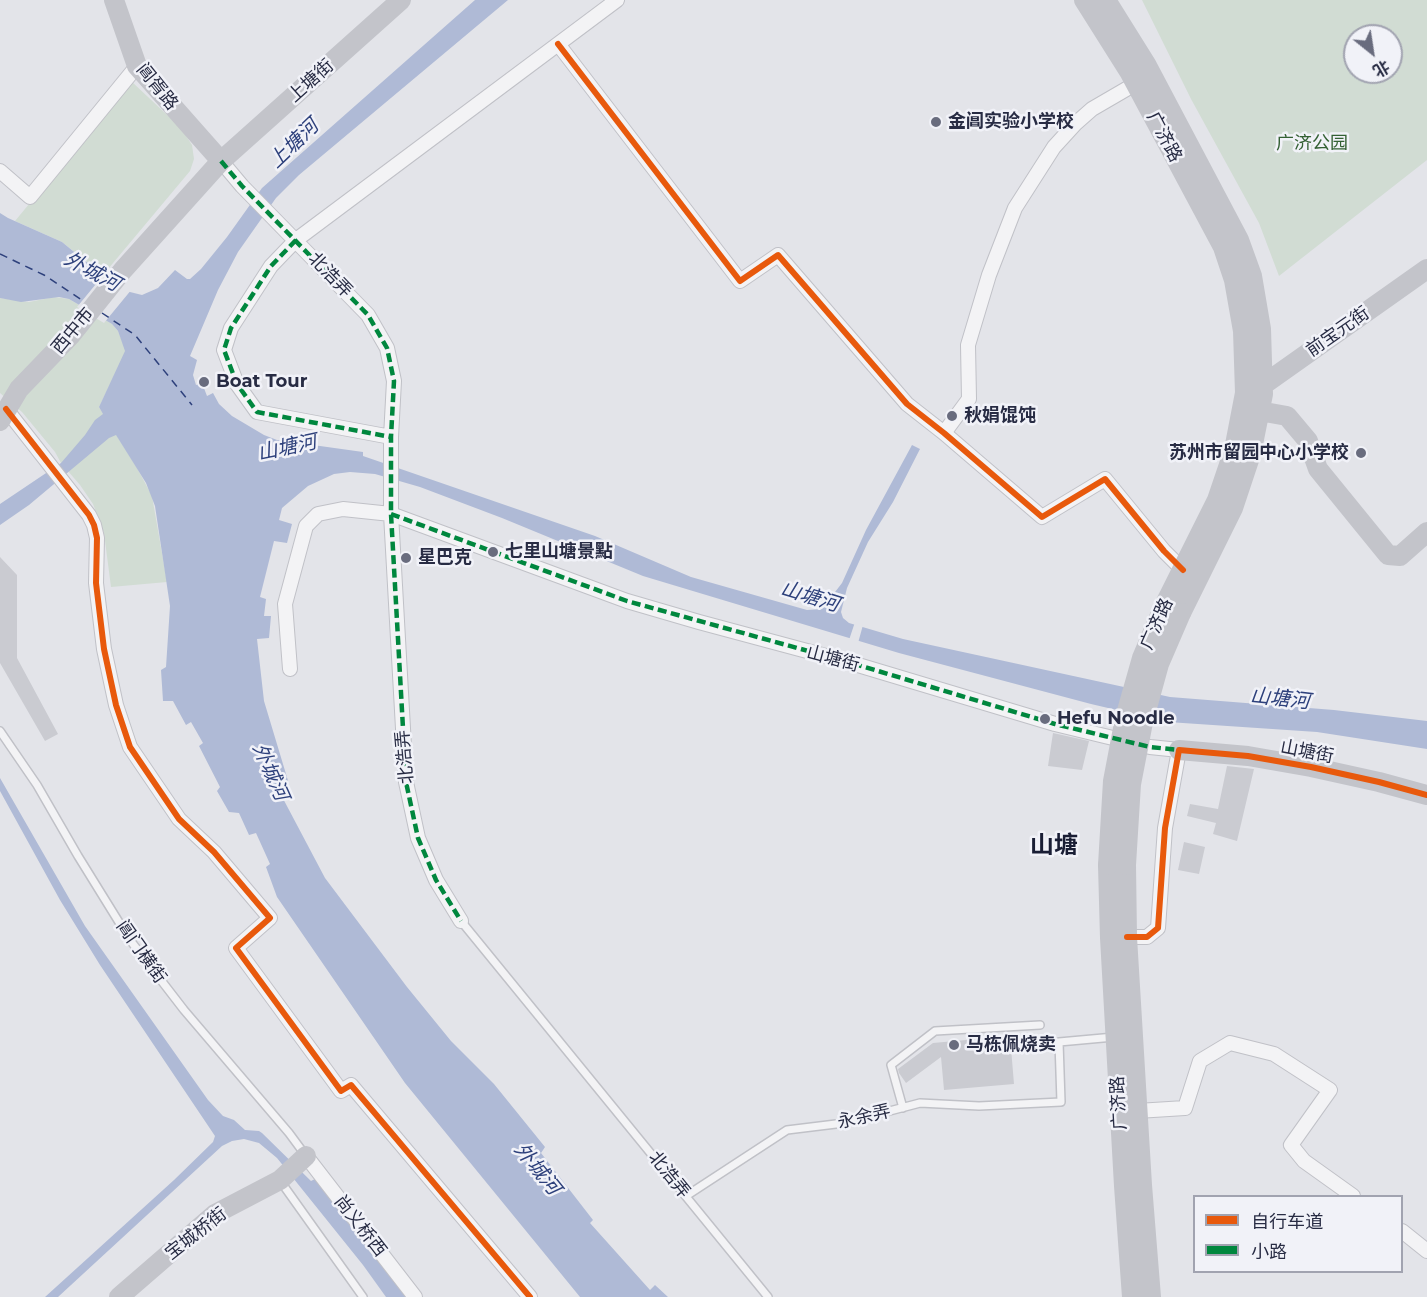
<!DOCTYPE html>
<html>
<head>
<meta charset="utf-8">
<style>
	body { margin:0 }
	#map { position:relative; width:1427px; height:1297px; overflow:hidden; background:#e3e4e9; font-family:Montserrat,"Noto Sans SC",sans-serif }
	canvas { display:block }
	.legend { position:absolute; left:1193px; top:1195px; width:210px; height:78px; box-sizing:border-box; background:#f1f2f8; border:2px solid #a1a3b0; margin:0; padding:8px 10px; list-style:none; font-size:18px; color:#282c44 }
	.legend li { display:flex; align-items:center; gap:12px; height:30px }
	.legend b { width:30px; border:2px solid #a1a3b0 }
	.north { position:absolute; left:1343px; top:24px; width:60px; height:60px; box-sizing:border-box; background:#f1f2f8; border:2px solid #a1a3b0; border-radius:50%; rotate:150deg; font-size:16px; font-weight:700; line-height:24px; text-align:center; color:#282c44 }
	.north::after { content:''; display:block; margin:auto; width:21px; height:27px; background:#696c7e; clip-path:polygon(50% 0,100% 100%,50% 72%,0 100%) }
</style>
</head>
<body>
<div id="map">
<canvas width="1427" height="1297"></canvas>
<ul class="legend">
<li><b style="height:8px;background:#e8590c"></b>自行车道</li>
<li><b style="height:8px;background:#00873e"></b>小路</li>
</ul>
<div class="north">北</div>
</div>
<script>
const g = document.querySelector('canvas').getContext('2d');
g.lineJoin = 'round';
function paint(path, color) { g.fillStyle = color; g.fill(path, 'evenodd'); }
const toPath = rows => new Path2D(rows.map(r => 'M' + r).join(''));
function strokePath(path, color, width, dash) { g.strokeStyle = color; g.lineWidth = width; g.lineCap = dash ? 'butt' : 'round'; g.setLineDash(dash || []); g.stroke(path); }
function write(font, color, halo, rows, align = 'center') {
  g.font = font + ' Montserrat,"Noto Sans SC",sans-serif'; g.lineWidth = 5; g.setLineDash([]); g.textBaseline = 'middle'; g.strokeStyle = halo; g.fillStyle = color; for (const [text, x, y, turn = 0] of rows) {
    g.save(); g.translate(x, y); g.rotate((+turn || 0) * Math.PI / 180); g.textAlign = isNaN(turn) ? turn : align; if (halo) g.strokeText(text, 0, 0); g.fillText(text, 0, 0); g.restore();
  }
}
const green = toPath([
	[1142,0,1427,0,1427,160,1279,276,1259,223,1191,99],
	[1355,36,1391,36,1391,72,1355,72],
	[131,81,181,128,192,145,194,159,190,171,103,275,62,242,15,221],
	[54,297,69,299,112,324,118,331,125,348,125,354,99,407,136,466,152,496,167,582,111,587,104,533,93,504,80,485,61,463,55,452,22,412,0,393,0,298,29,302]
]);
const water = toPath([
	[475,0,508,0,299,175,276,198,238,252,218,290,190,356,197,360,193,375,196,385,202,383,207,396,213,393,219,404,232,416,264,435,277,440,363,452,363,456,595,536,691,577,807,610,822,609,842,583,866,530,912,445,920,449,893,502,868,542,847,588,841,612,843,618,849,623,903,639,1170,697,1334,710,1427,721,1427,749,1317,732,1168,722,1091,704,899,653,643,576,502,518,420,487,375,474,350,472,334,474,308,486,282,508,279,520,292,524,287,543,274,541,260,597,266,599,264,616,271,616,269,638,257,639,264,701,289,784,279,791,325,878,407,987,451,1041,494,1084,545,1147,541,1153,593,1220,590,1223,650,1290,655,1285,668,1297,580,1297,405,1083,277,897,266,867,270,864,256,833,249,835,239,813,229,812,217,791,220,787,199,746,203,743,191,722,186,725,173,701,163,701,161,670,166,667,170,606,155,506,146,483,116,435,109,438,29,505,0,525,0,504,61,463,85,435,95,420,103,414,99,407,125,351,118,331,112,324,69,299,59,297,21,302,0,298,0,213,8,218,62,242,95,269,126,291,142,295,158,288,175,270,187,279,190,279,201,269,227,237,262,188],
	[0,778,85,926,208,1100,223,1116,234,1120,245,1130,259,1131,262,1133,311,1181,315,1179,409,1297,386,1297,363,1265,277,1158,259,1143,244,1139,232,1141,222,1146,58,1297,45,1297,174,1180,213,1142,215,1136,100,965,60,900,0,791]
]);
const pier = toPath([
	[105,273,127,288,132,289,104,323,77,307],
	[855,622,863,625,858,643,849,640]
]);
const ferry = toPath([
	[0,254,44,275,85,302],
	[102,313,135,335,192,405]
]);
const building = toPath([
	[0,557,17,575,17,658,58,734,45,741,0,663],
	[1053,733,1089,741,1082,770,1048,766],
	[1227,766,1254,769,1237,841,1213,834,1216,823,1187,816,1190,804,1218,809],
	[1184,842,1205,847,1199,874,1178,870],
	[1010,1036,1014,1084,944,1090,941,1057,906,1083,899,1073,898,1069,933,1043]
]);
const lane = toPath([
	[0,731,37,785,78,856,130,940,184,1010,289,1133,306,1156],
	[461,921,768,1297],
	[903,1108,891,1065,935,1031,1040,1025],
	[281,1182,363,1297],
	[686,1196,787,1130,844,1123,920,1103,979,1106,1061,1102,1059,1042,1114,1037]
]);
const street = toPath([
	[558,44,740,281,778,255,907,404,944,433,1042,517,1105,479,1164,551,1183,570],
	[221,161,242,186,368,315,387,348,394,381,391,437,391,514,406,782,418,838,436,880,461,921],
	[0,171,30,197,137,66],
	[6,409,89,515,94,525,97,538,96,583,104,649,116,705,130,747,179,819,214,852,270,918,236,948,341,1091,351,1085,530,1297],
	[944,433,969,399,968,345,989,275,1015,208,1054,147,1075,124,1092,109,1135,84],
	[391,437,257,412,237,384,224,350,231,328,271,266,296,240,617,0],
	[290,669,285,604,306,526,318,514,343,509,391,514,627,601,699,622,848,662,1055,724,1150,747,1179,750,1165,828,1158,928,1147,937,1127,937],
	[1137,1111,1185,1108,1200,1061,1230,1043,1274,1054,1330,1090,1291,1145,1304,1161,1353,1196],
	[306,1156,415,1297],
	[1402,1231,1427,1251]
]);
const secondary = toPath([
	[114,0,137,66,221,161],
	[1084,0,1130,73,1223,247,1234,280,1243,331,1245,393,1234,450,1217,500,1164,606],
	[1106,0,1146,64,1239,240,1252,276,1261,329,1263,394,1251,454,1233,508,1181,613],
	[1254,385,1263,385,1427,269],
	[1248,409,1287,416,1308,441,1318,469,1388,555,1400,556,1427,532],
	[0,421,19,389,71,335,123,270,221,161,401,0],
	[1179,750,1248,756,1311,767,1379,782,1427,795],
	[1108,865,1110,938,1124,1186,1132,1297],
	[1126,865,1127,937,1142,1185,1151,1297],
	[119,1297,215,1214,280,1180,306,1156]
]);
const secondaryBridge = toPath([
	[1108,865,1113,781,1125,718,1142,658,1164,606],
	[1126,865,1131,784,1143,722,1159,664,1181,613]
]);
const quiet = toPath([
	[221,161,242,186,368,315,387,348,394,381,391,437,391,514,406,782,418,838,436,880,461,921],
	[296,240,271,266,231,328,224,350,237,384,257,412,391,437],
	[391,514,627,601,848,662,1055,724,1150,747,1179,750]
]);
const cycleway = toPath([
	[558,44,740,281,778,255,907,404,944,433,1042,517,1105,479,1164,551,1183,570],
	[6,409,89,515,94,525,97,538,96,583,104,649,116,705,130,747,179,819,214,852,270,918,236,948,341,1091,351,1085,530,1297],
	[1127,937,1147,937,1158,928,1165,828,1179,750,1248,756,1311,767,1379,782,1427,795]
]);
const markers = [
	[936,122,6,"#696c7e"],
	[204,382,6,"#696c7e"],
	[952,416,6,"#696c7e"],
	[1361,453,6,"#696c7e"],
	[493,552,6,"#696c7e"],
	[406,558,6,"#696c7e"],
	[1045,719,6,"#696c7e"],
	[954,1045,6,"#696c7e"]
];
const streetNames = [
	["上塘街",311,81,-42],
	["阊胥路",157,87,51],
	["广济路",1164,137,62],
	["北浩弄",330,275,46],
	["西中市",73,331,-50],
	["前宝元街",1338,332,-35],
	["广济路",1157,624,-66],
	["山塘街",833,659,15],
	["山塘街",1307,752,11],
	["北浩弄",405,757,-95],
	["阊门横街",141,952,55],
	["广济路",1119,1103,-93],
	["永余弄",864,1117,-13],
	["北浩弄",669,1175,51],
	["尚义桥西",360,1226,52],
	["宝城桥街",196,1234,-38]
];
const poiNames = [
	["金阊实验小学校",948,122],
	["Boat Tour",216,382],
	["秋娟馄饨",964,416],
	["苏州市留园中心小学校",1349,453,"right"],
	["七里山塘景點",505,552],
	["星巴克",418,558],
	["Hefu Noodle",1057,719],
	["马栋佩烧卖",966,1045]
];
const parkNames = [
	["广济公园",1312,144]
];
const waterNames = [
	["上塘河",294,144,-44],
	["外城河",92,272,28],
	["山塘河",287,448,-12],
	["山塘河",810,597,17],
	["山塘河",1280,699,6],
	["外城河",270,772,66],
	["外城河",537,1169,51]
];
const districtNames = [
	["山塘",1054,846]
];
paint(green, '#d1dcd3');
paint(water, '#afbad6');
paint(pier, '#e3e4e9');
strokePath(ferry, '#2e417c', 1.5, [8, 6]);
paint(building, '#cacbd1');
strokePath(lane, '#c0c1c7', 10);
strokePath(street, '#c0c1c7', 16);
strokePath(lane, '#f3f3f5', 7);
strokePath(street, '#f3f3f5', 14);
strokePath(secondary, '#c3c4ca', 20);
strokePath(secondaryBridge, '#c3c4ca', 20);
strokePath(quiet, '#00873e', 4.5, [9, 4.5]);
strokePath(cycleway, '#e8590c', 6);
for (const [x, y, r, color] of markers) { const dot = new Path2D(); dot.arc(x, y, r, 0, 2 * Math.PI); g.fillStyle = color; g.fill(dot); strokePath(dot, '#f1f2f8', 2); }
write('18px', '#282c44', '#f1f2f8', streetNames);
write('bold 18px', '#282c44', '#f1f2f8', poiNames, 'left');
write('18px', '#346134', '#f1f2f8', parkNames);
write('italic 20px', '#2e417c', '#f1f2f8', waterNames);
write('bold 24px', '#1a1e35', '#f1f2f8', districtNames);
</script>
</body>
</html>
